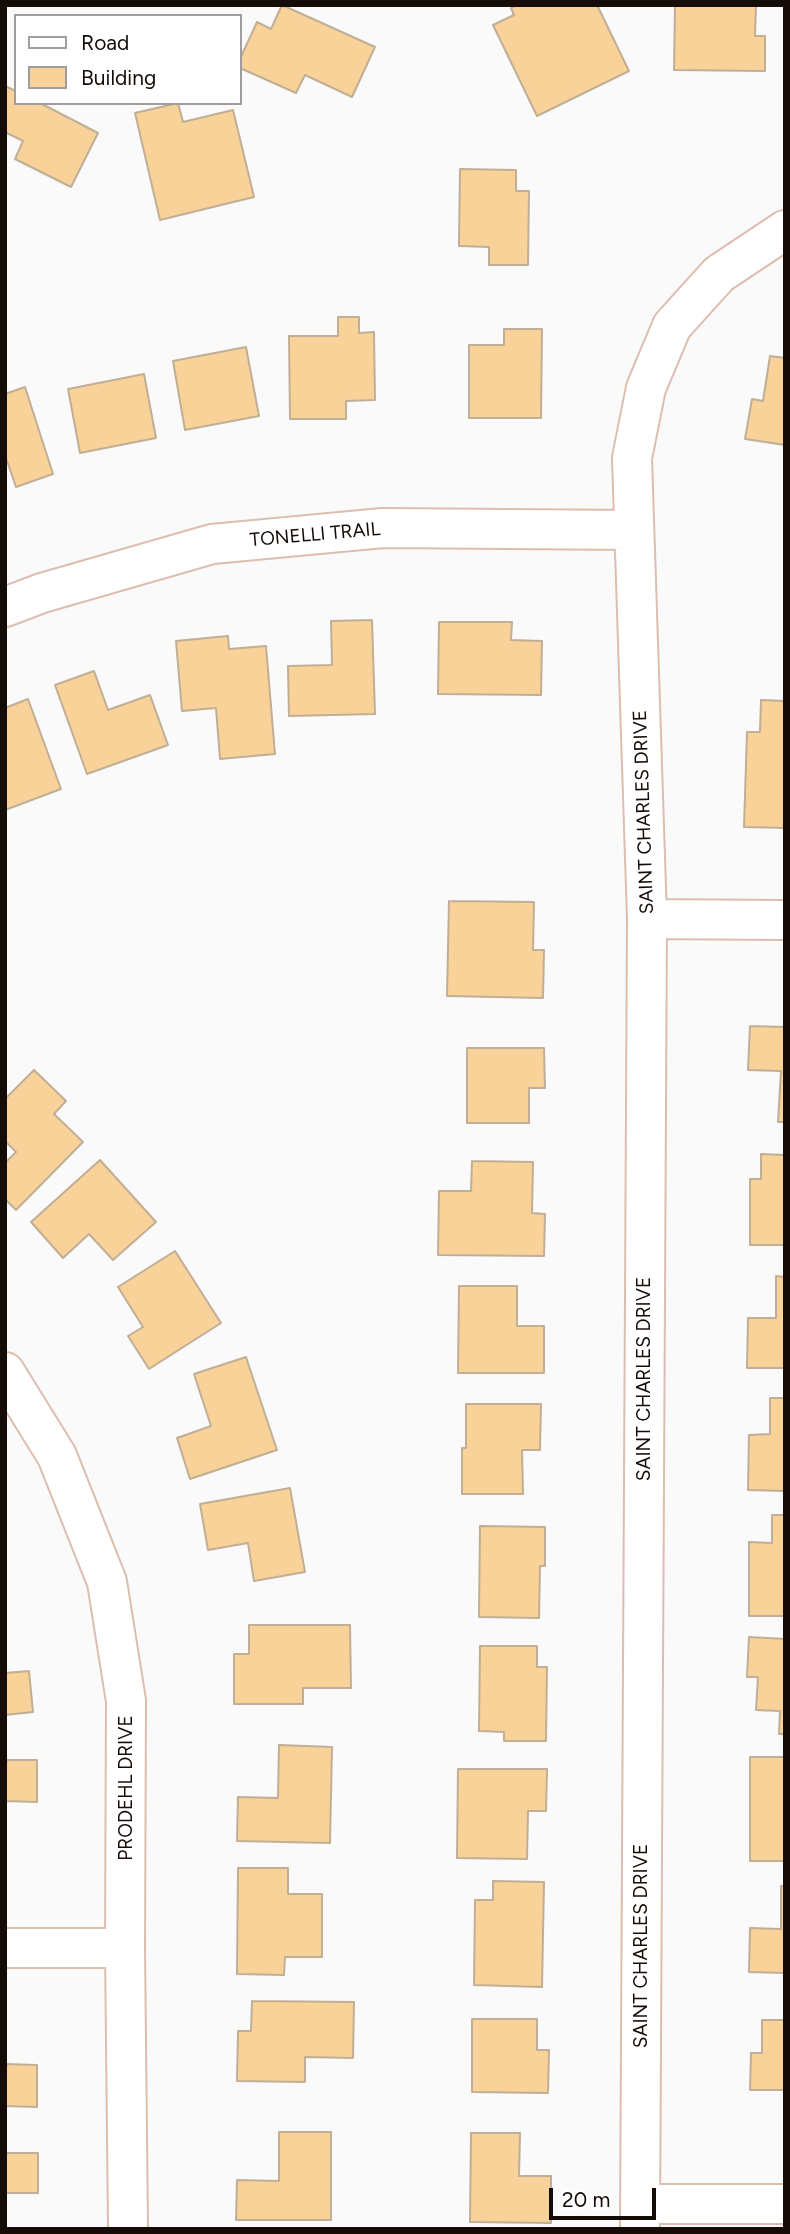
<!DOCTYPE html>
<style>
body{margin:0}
#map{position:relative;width:790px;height:2234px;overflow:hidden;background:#fafafa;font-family:Figtree,sans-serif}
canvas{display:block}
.frame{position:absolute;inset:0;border:7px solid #150b07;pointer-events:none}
.legend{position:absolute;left:14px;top:14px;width:228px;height:91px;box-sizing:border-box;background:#fff;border:2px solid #a19d9c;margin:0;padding:9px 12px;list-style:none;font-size:21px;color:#150b07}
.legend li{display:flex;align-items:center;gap:14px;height:35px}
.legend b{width:35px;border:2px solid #a19d9c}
.scale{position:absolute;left:549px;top:2188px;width:107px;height:32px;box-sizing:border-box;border:4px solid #150b07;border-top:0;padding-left:9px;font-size:21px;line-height:24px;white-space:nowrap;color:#150b07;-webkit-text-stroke:5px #fff;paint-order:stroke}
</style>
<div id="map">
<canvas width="790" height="2234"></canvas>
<div class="frame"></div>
<ul class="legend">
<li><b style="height:9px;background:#fff"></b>Road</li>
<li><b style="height:19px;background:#f9d29a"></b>Building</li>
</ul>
<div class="scale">20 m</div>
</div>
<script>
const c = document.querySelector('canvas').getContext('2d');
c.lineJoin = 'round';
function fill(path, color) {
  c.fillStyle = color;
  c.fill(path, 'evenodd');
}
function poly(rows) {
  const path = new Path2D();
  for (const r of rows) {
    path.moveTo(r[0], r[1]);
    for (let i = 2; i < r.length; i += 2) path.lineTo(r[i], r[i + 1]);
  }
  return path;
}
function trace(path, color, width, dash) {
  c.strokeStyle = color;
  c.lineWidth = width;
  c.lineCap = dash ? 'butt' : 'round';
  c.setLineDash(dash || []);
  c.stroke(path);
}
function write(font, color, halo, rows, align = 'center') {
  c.font = font + ' Figtree,sans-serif';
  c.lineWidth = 5;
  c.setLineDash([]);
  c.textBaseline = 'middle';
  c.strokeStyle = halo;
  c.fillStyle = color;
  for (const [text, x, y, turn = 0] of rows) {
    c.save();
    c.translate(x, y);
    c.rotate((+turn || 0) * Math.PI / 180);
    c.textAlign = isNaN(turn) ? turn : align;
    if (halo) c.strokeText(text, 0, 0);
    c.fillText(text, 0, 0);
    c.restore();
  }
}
const building = poly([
 [282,5,375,47,352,97,305,75,296,93,240,68,240,59,257,22,271,29,282,5],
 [516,5,597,5,629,71,537,116,493,25,514,15,511,8,516,5],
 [675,5,756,5,755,36,765,36,765,71,674,70,675,5],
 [5,86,16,91,16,103,40,103,98,133,71,187,15,159,23,141,5,132,5,86],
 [178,103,183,122,233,110,254,197,160,220,135,113,178,103],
 [460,169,516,170,516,191,529,191,528,265,489,265,489,247,459,246,460,169],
 [338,317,359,317,359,333,374,332,375,400,346,401,346,419,290,419,289,336,338,336,338,317],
 [504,329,542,329,541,418,469,418,469,345,504,345,504,329],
 [246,347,259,416,185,430,173,361,246,347],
 [770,356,785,358,785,445,745,439,752,399,763,401,770,356],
 [144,374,156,438,80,453,68,389,144,374],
 [25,387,53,474,16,487,5,455,5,394,25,387],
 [372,620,375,714,289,716,288,666,332,665,331,621,372,620],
 [439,622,512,622,511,640,542,641,541,695,438,694,439,622],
 [228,636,229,649,266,646,275,754,220,759,216,708,182,711,176,641,228,636],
 [94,671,108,710,150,695,168,745,87,774,55,685,94,671],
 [28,699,61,789,5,810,5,708,28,699],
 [761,700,785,701,785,828,744,827,747,732,760,732,761,700],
 [449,901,534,902,533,950,544,950,543,998,447,996,449,901],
 [750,1026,785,1027,785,1122,778,1122,781,1071,748,1070,750,1026],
 [467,1048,544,1048,545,1088,529,1088,529,1123,467,1123,467,1048],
 [34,1070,66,1101,54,1114,83,1142,16,1210,5,1199,5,1163,16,1152,5,1141,5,1099,34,1070],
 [761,1154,785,1155,785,1245,750,1245,750,1179,761,1179,761,1154],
 [100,1160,156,1222,113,1260,89,1234,63,1258,31,1222,100,1160],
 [472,1161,533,1162,532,1213,545,1214,544,1256,438,1255,439,1191,471,1191,472,1161],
 [175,1251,221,1323,149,1369,128,1336,143,1327,118,1287,175,1251],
 [776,1276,785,1277,785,1368,747,1368,748,1318,776,1318,776,1276],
 [459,1286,517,1286,517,1326,544,1326,544,1373,458,1373,459,1286],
 [246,1357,277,1450,190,1479,177,1438,211,1426,194,1374,246,1357],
 [770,1398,785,1398,785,1491,748,1490,749,1435,770,1434,770,1398],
 [466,1404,541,1404,540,1450,522,1450,523,1494,462,1494,462,1448,466,1448,466,1404],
 [290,1488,305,1572,254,1581,248,1543,208,1550,200,1504,290,1488],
 [772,1515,785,1515,785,1616,749,1616,749,1542,772,1543,772,1515],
 [480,1526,545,1527,545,1566,540,1566,539,1618,479,1617,480,1526],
 [249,1625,350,1625,351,1688,303,1688,303,1704,234,1704,234,1654,249,1654,249,1625],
 [749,1637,785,1639,785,1734,779,1734,780,1711,756,1710,758,1677,747,1677,749,1637],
 [480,1646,537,1646,537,1667,547,1667,546,1741,504,1741,504,1732,479,1731,480,1646],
 [29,1671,33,1712,5,1715,5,1673,29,1671],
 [279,1745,332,1747,330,1843,237,1841,238,1797,278,1798,279,1745],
 [750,1757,785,1757,785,1861,750,1861,750,1757],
 [5,1760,37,1760,37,1802,5,1801,5,1760],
 [458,1769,547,1769,546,1811,528,1811,527,1859,457,1858,458,1769],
 [238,1868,288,1868,288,1894,322,1894,322,1957,285,1957,284,1975,237,1974,238,1868],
 [493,1881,544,1882,542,1987,474,1985,475,1900,493,1900,493,1881],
 [781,1886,785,1886,785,1973,749,1972,750,1928,781,1929,781,1886],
 [252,2001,354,2002,353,2058,305,2057,305,2082,237,2081,238,2031,251,2031,252,2001],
 [472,2019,537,2019,537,2050,549,2050,548,2093,472,2092,472,2019],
 [762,2020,785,2020,785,2090,750,2090,751,2053,762,2053,762,2020],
 [5,2064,37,2065,37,2107,5,2106,5,2064],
 [279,2132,331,2132,331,2220,236,2220,237,2180,279,2181,279,2132],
 [471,2133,520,2133,519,2176,551,2176,551,2223,470,2222,471,2133],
 [5,2153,38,2153,38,2193,5,2193,5,2153]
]);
fill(building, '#f9d29a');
trace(building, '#c0ae95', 2);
const street = poly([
 [5,607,42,593,212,544,383,528,634,530],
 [647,919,785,920],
 [5,1372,57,1456,107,1582,126,1701,125,1948,128,2229],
 [5,1948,125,1948],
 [640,2204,785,2204],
 [640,2229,647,919,632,458,646,388,672,326,719,274,785,230]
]);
trace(street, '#ddbdb0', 42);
trace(street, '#fff', 38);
write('19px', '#150b07', '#fff', [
 ["TONELLI TRAIL",315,535,-5],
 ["SAINT CHARLES DRIVE",644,812,-92],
 ["SAINT CHARLES DRIVE",644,1379,-90],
 ["PRODEHL DRIVE",126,1788,-90],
 ["SAINT CHARLES DRIVE",641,1946,-90]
]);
</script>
